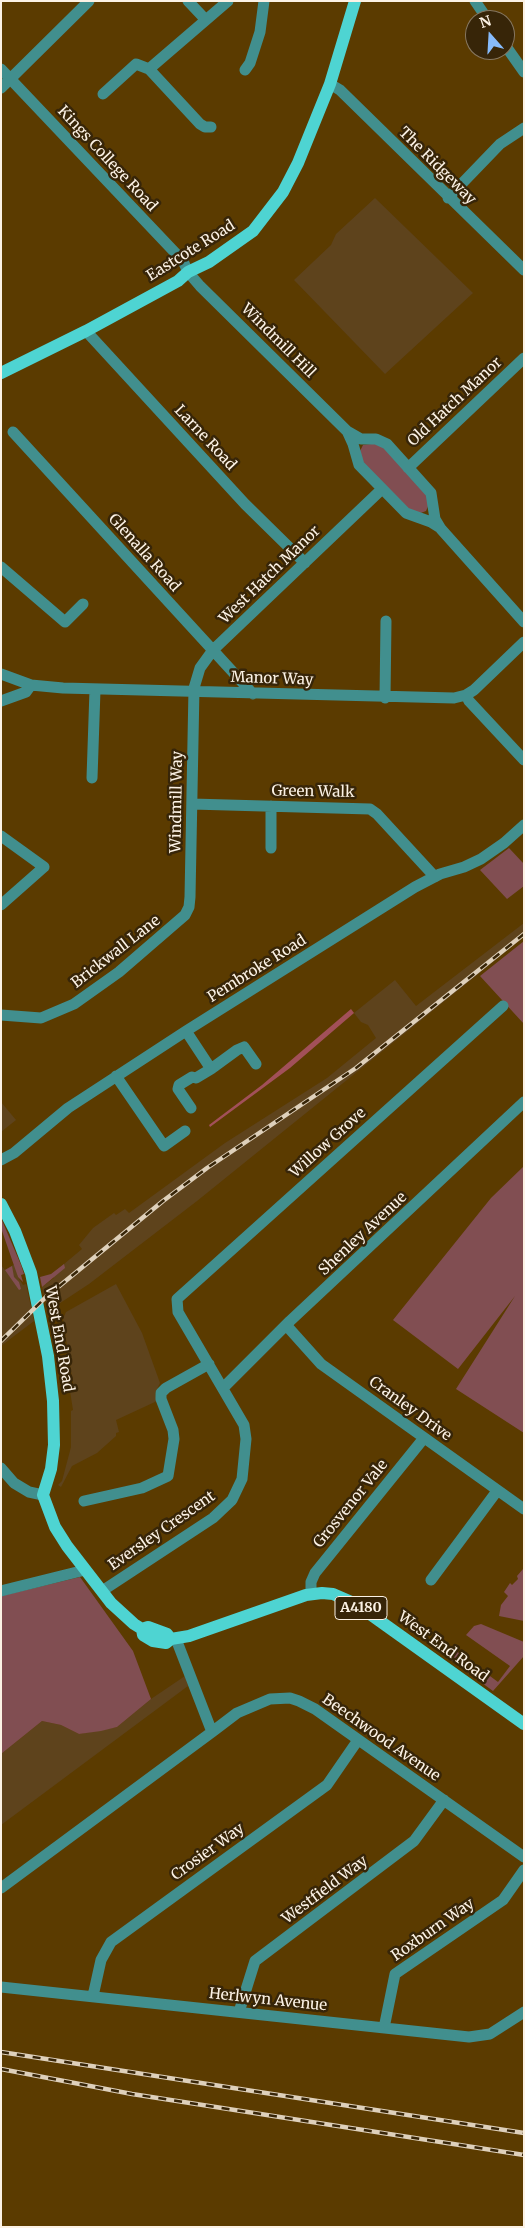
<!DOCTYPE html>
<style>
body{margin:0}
#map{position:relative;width:525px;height:2228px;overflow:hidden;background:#5b3b00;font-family:Merriweather,serif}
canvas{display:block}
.frame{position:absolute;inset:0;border:2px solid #fcf2e5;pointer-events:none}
.north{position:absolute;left:465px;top:10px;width:50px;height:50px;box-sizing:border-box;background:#372508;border:1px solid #867760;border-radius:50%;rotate:341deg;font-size:14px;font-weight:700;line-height:20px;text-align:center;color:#fcf2e5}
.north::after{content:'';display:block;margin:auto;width:18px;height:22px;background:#87bbfb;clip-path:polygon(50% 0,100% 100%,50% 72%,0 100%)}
</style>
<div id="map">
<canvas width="525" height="2228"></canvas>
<div class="frame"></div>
<div class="north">N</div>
</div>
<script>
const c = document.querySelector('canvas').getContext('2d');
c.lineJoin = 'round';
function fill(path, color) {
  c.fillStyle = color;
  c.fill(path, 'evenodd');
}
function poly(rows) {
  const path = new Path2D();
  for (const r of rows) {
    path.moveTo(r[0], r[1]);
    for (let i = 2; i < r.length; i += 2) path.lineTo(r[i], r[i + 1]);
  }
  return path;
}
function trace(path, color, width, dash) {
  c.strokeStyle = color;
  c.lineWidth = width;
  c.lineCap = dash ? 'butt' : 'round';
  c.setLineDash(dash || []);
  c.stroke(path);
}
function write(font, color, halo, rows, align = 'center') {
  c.font = font + ' Merriweather,serif';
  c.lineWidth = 5;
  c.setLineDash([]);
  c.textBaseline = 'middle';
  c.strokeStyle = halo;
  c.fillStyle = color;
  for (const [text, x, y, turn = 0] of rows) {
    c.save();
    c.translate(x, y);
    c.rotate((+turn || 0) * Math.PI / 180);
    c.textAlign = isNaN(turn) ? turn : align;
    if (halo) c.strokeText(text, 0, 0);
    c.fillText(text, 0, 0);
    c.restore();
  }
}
fill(poly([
 [375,198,473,293,385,374,294,280,331,245,336,234],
 [524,923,524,937,197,1201,89,1284,48,1311,42,1287,54,1278,52,1274,82,1249,79,1245,93,1228,114,1213,116,1215,125,1209,129,1213,225,1143,327,1078,376,1038,368,1025,361,1022,354,1013,395,980,416,1006],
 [1,1102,16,1120,1,1132],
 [15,1264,18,1277,23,1285,26,1284,34,1321,1,1346,1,1265,5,1270],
 [116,1284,142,1333,160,1383,155,1393,157,1401,116,1420,119,1432,116,1433,116,1436,97,1453,72,1466,61,1487,58,1485,62,1481,71,1447,71,1411,73,1410,70,1391,74,1390,63,1319,66,1312],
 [185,1676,188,1686,1,1825,1,1754,42,1721,61,1725,79,1734,117,1727,151,1699]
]), '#5e431c');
fill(poly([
 [380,443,429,495,429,504,426,511,418,514,408,513,364,466,360,451,363,445],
 [509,848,524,864,524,886,507,899,480,870],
 [524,941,524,1024,480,976],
 [524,1166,524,1433,456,1389,515,1296,458,1369,393,1320,491,1198],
 [1,1218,21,1265,24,1274,21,1275,23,1282,18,1277,1,1228],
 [64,1264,65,1268,42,1287,40,1277,51,1274],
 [12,1266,14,1277,19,1282,21,1289,19,1290,5,1270],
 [523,1569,524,1621,499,1616,501,1605,508,1596,504,1592,510,1583,512,1585,518,1579,517,1576],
 [80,1577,133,1651,151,1699,117,1727,101,1731,79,1734,61,1725,42,1721,1,1754,1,1596],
 [481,1624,524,1642,524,1656,493,1691,448,1658,455,1650,498,1682,510,1666,466,1635,474,1626]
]), '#814e52');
fill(poly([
 [351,1009,354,1013,290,1068,210,1127,209,1125,262,1085]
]), '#a25059');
trace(poly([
 [188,1,205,19],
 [475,1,488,20],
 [505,45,524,72],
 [1,69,183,261,188,272,200,286,347,431,361,439,376,439,387,444,431,493,435,519,441,529,524,622],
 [245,70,250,63,260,32,264,1],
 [330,84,340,90,524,270],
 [1,88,89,1],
 [103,94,136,64,149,69],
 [211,127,205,127,200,124,149,69,228,1],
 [448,198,500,144,524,128],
 [86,331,245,504,305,563],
 [13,432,253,694],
 [348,433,353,444,359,465,406,513,431,522,439,527],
 [408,468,524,358],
 [1,567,65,622,83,604],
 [1,674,31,685,63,688,454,698,466,695,474,690,524,642],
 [466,695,469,701,524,760],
 [385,698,386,621],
 [1,701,26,692,31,685],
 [92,778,95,690],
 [192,804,370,809,377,814,435,877],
 [1,836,44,867,1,905],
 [271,848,271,806],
 [1,1015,41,1018,74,1004,119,972,185,915,189,907,190,897,194,688,200,668,213,650,382,489],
 [186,1031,211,1069,196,1078,192,1077,179,1085,178,1089,191,1108],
 [211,1069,237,1050,244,1047,256,1064],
 [116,1076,164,1146,185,1131],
 [1,1160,14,1153,68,1108,186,1031,415,887,440,874,464,867,481,859,504,843,524,825],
 [286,1325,321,1364,524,1509],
 [223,1388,290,1321,524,1102],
 [1,1468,14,1483,29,1492,43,1495],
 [84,1501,142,1488,168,1476,174,1439,173,1430,161,1399,161,1393,166,1388,209,1364],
 [431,1580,497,1491],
 [1,1591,85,1570],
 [102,1591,213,1518,232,1500,242,1479,246,1439,244,1425,178,1312,177,1299,503,1006],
 [311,1594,311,1582,315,1573,424,1438],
 [212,1732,237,1713,270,1699,290,1698,299,1701,315,1709,524,1857],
 [1,1888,212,1732,176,1639],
 [1,1987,469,2037,490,2034,524,2012],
 [93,1996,101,1960,111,1942,327,1785,358,1740],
 [239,2012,255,1961,414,1841,444,1800],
 [384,2028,395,1974,503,1900,524,1870]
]), '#418f8e', 11);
trace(poly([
 [1,373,86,331,178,281,188,272,209,262,253,231,283,192,298,163,330,84,355,1],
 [1,1204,15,1231,31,1273,48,1356,53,1401,54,1445,51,1469,43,1495,55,1527,67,1546,111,1603,134,1624,142,1629,143,1635,153,1641,166,1643,171,1639,189,1636,306,1595,322,1593,333,1594,356,1604,524,1724],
 [142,1629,148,1627,167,1634,171,1639]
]), '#4ed4d2', 12);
const rail = poly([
 [1,1341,46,1297,163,1201,207,1168,356,1068,524,934],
 [1,2052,524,2133],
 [1,2069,132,2094,524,2155]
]);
trace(rail, '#ded0bb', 4.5);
trace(rail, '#372508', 2.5, [8]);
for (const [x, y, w] of [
 [361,1608,52]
]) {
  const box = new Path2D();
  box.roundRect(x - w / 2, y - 11.5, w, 23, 4);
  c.fillStyle = '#372508';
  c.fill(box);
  trace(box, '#fcf2e5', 1);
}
write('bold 14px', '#fcf2e5', null, [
 ["A4180",361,1608]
]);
write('15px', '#fcf2e5', '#372508', [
 ["Kings College Road",107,159,47],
 ["The Ridgeway",437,166,45],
 ["Eastcote Road",191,251,-32],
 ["Windmill Hill",278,341,45],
 ["Old Hatch Manor",455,402,-43],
 ["Larne Road",205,438,47],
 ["Glenalla Road",144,553,48],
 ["West Hatch Manor",270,575,-44],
 ["Manor Way",272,679,2],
 ["Green Walk",313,792,1],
 ["Windmill Way",177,802,-89],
 ["Brickwall Lane",116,952,-38],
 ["Pembroke Road",257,969,-32],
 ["Willow Grove",328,1143,-42],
 ["Shenley Avenue",363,1234,-43],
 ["West End Road",59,1339,80],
 ["Cranley Drive",410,1409,36],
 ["Grosvenor Vale",351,1504,-51],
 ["Eversley Crescent",162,1531,-35],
 ["West End Road",443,1647,36],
 ["Beechwood Avenue",381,1738,35],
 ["Crosier Way",208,1852,-36],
 ["Westfield Way",325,1890,-37],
 ["Roxburn Way",433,1930,-35],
 ["Herlwyn Avenue",268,2000,6]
]);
</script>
